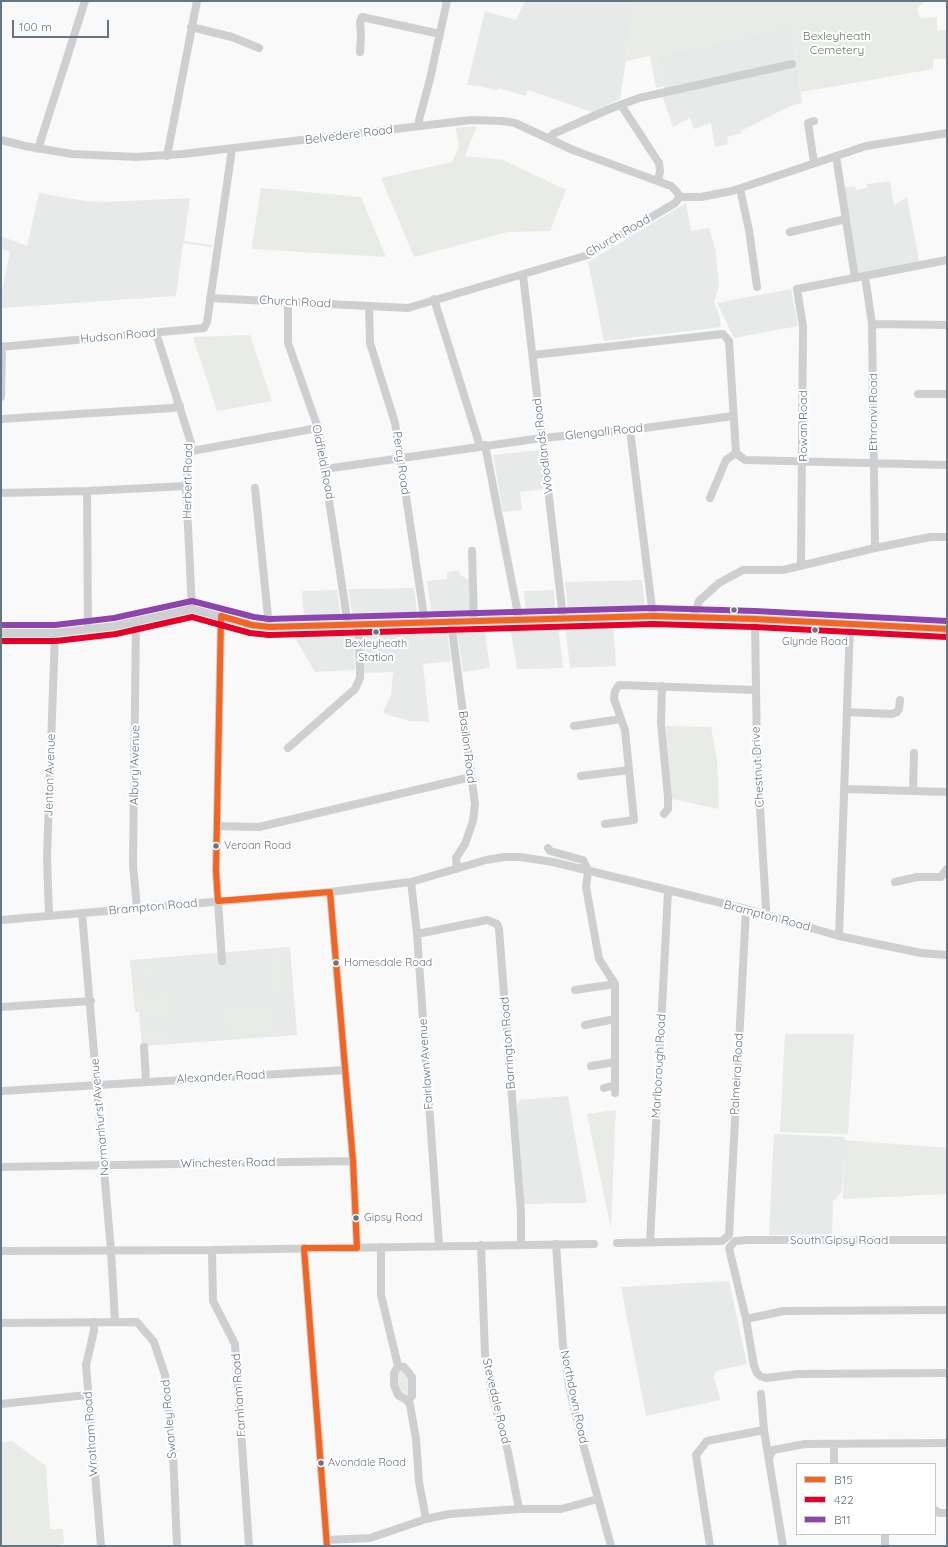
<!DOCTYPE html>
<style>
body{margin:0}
#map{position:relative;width:948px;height:1547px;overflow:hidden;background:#f9f9f9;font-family:Quicksand,sans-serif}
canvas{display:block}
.frame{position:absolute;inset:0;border:2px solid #657683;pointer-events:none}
.legend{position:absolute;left:796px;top:1463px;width:140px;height:72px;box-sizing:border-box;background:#fff;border:1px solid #c1c8cd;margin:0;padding:5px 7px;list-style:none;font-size:12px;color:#657683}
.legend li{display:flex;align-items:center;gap:8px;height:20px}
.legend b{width:20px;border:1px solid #c1c8cd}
.scale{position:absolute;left:12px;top:20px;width:97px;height:18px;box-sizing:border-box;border:2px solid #657683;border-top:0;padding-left:5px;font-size:12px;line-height:14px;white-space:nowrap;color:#657683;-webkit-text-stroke:3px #fff;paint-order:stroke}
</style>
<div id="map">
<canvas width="948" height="1547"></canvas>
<div class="frame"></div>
<ul class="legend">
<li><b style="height:5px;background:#f26522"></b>B15</li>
<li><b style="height:5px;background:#e4002b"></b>422</li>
<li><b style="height:5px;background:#8e44ad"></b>B11</li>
</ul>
<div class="scale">100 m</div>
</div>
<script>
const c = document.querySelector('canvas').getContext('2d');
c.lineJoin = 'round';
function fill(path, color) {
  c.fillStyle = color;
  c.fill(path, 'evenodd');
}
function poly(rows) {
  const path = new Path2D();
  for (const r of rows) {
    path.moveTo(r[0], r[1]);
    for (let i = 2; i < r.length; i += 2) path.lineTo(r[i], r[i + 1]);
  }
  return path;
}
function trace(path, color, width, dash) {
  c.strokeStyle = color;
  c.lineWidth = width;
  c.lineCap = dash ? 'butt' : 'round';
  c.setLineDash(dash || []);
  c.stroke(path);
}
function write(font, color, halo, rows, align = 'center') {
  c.font = font + ' Quicksand,sans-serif';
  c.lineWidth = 4;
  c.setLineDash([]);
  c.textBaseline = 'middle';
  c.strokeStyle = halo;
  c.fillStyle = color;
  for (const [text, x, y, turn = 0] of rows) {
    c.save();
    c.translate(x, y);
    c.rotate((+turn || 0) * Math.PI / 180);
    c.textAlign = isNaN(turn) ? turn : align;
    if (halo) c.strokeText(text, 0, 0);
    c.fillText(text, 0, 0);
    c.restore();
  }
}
fill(poly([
 [525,1,635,1,620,99,592,112,528,90,526,96,498,88,497,91,481,86,467,85,485,11,516,20],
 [792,22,802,103,788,107,741,131,741,133,727,137,728,144,715,147,711,123,694,129,690,118,673,127,662,96,664,86,658,55,777,29,776,25],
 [890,181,894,205,907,197,920,265,856,276,842,188,855,186,856,190,867,188,867,184],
 [39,193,85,201,106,202,190,198,184,241,212,245,212,247,183,243,176,296,1,308,1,295,10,252,1,248,1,236,27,246],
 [686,203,691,231,709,228,715,248,719,285,714,302,720,318,721,327,604,341,588,262],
 [791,289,798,326,734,338,717,303],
 [539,450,544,489,520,492,522,510,503,512,493,455],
 [459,570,460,575,471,581,471,614,432,616,427,581,447,579,447,572],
 [642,580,645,607,642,610,571,612,568,610,565,582],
 [414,588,418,617,353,618,348,589],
 [337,590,341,619,304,620,302,591],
 [554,590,555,612,526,614,524,591],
 [613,622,616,666,570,668,565,624],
 [558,625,563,668,517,669,510,626],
 [484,626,490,668,463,672,457,630,460,628],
 [444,628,447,632,451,661,423,664,429,722,410,721,385,714,383,712,391,695,393,672,364,673,364,630],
 [351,631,354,638,355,670,315,672,292,633],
 [290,947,297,1035,142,1046,139,1012,135,1012,130,960],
 [568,1096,587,1203,524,1204,517,1105,520,1100],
 [774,1134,845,1137,842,1192,833,1201,832,1234,769,1235],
 [729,1281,747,1364,716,1371,714,1376,720,1400,646,1416,621,1287]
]), '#e8e9e9');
fill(poly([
 [635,1,924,1,924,3,917,8,920,18,937,17,937,32,939,30,947,30,947,59,933,59,933,69,801,92,792,22,776,25,777,29,658,55,664,86,656,88,650,56,626,61],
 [477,126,465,156,503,160,566,190,550,231,508,232,414,257,381,178,452,162,459,147,456,128],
 [261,188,361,197,386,257,253,249,252,246],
 [250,335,272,401,217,411,193,337],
 [666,726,711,727,717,760,719,809,672,799],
 [282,950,285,992,267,993,265,968,269,967,268,956,264,956,263,952],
 [171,960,171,963,157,965,158,976,142,977,143,994,174,992,176,1015,142,1018,142,1011,137,1011,134,972,144,971,144,962],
 [272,1003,274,1032,226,1035,224,1006],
 [167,1029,168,1041,145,1043,144,1031],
 [785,1034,854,1034,848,1134,780,1132],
 [616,1110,615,1128,611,1229,587,1114],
 [844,1140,947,1148,947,1194,843,1199],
 [399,1370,402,1370,409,1376,409,1396,404,1397,397,1387,397,1373],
 [12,1441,46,1466,50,1529,63,1529,64,1544,48,1546,1,1546,1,1443]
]), '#e8ebe6');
trace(poly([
 [191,27,232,37,259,48],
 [360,52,361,34,360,22,362,17,440,34],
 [621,105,659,163,660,171,658,181],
 [419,126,419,120,430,79,447,1],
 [549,139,553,134,607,110,639,98,792,64],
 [1,140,25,146,72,154,136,157,183,154,471,120,502,121,515,123,573,150,671,186,677,192,680,197],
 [38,149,85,1],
 [167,156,197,1],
 [836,156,855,278],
 [814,163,808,123,814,121],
 [740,189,749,230,757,287],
 [790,232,846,219],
 [523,275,563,617],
 [865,276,872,324,875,548],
 [210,298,408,308,588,255,675,203,680,197,701,197,732,191,866,146,947,133],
 [434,299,480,446],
 [288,302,288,343,318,428,348,625],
 [369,306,370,343,395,423,425,623],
 [872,324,947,325],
 [156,333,191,443,186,486,192,609],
 [1,347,204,328,207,322,232,149],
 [533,355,723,334,729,341,736,453],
 [918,394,947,394],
 [1,397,2,346],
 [1,419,172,408,180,406],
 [630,430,653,616],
 [485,445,519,619],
 [192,451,318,428],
 [736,453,745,460,947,465],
 [325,469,542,438,630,430,733,416],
 [255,488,269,627],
 [87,491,88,629],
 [1,493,87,491,186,486],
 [710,498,726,460,736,453],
 [472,551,474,621],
 [801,564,803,326,797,289,947,260],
 [221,616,216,871,222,961],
 [694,616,699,601,719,583,743,570,783,570,875,548,930,537,947,537],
 [755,619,757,758,765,891,766,910,764,915],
 [136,621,133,865,137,908],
 [451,622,475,804,473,821,465,844,456,858,457,869],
 [1,633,55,633,115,626,192,609,252,625,269,627,653,616,755,619,947,629],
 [662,686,661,723,668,797,668,809,664,814],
 [847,712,892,714,897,712,899,709,900,700],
 [574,726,621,719],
 [288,748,355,689,360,678,360,669,358,625],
 [581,776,629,770],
 [845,789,947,792],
 [913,791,914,753],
 [605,824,634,820,625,730,614,699,615,691,619,685,755,690],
 [217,826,259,827,471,777],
 [548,848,550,851,583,860,586,866,588,872,586,887,599,959,615,984,615,1093],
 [411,882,417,934,439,1245],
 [895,882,917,877,941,877,947,869],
 [330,892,353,1161,357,1248],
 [82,913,111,1251,115,1321],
 [49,916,47,857,55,633],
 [1,920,330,892,411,882,486,860,504,857,520,857,553,862,746,909,839,936,921,953,947,955],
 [417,934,487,920,497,924,499,929,521,1212,521,1244],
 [839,936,850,624],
 [575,990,615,984],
 [1,1007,91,1001],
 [585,1025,615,1019],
 [144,1047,146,1081],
 [591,1066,615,1062],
 [604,1088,615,1085],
 [1,1091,345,1070],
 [1,1167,353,1161],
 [947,1240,747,1240,735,1241,729,1248,746,1319,754,1366,757,1373,760,1376,766,1378,798,1374,947,1373],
 [650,1242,668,891],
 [617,1243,722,1241,729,1235,746,909],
 [556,1244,563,1346,569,1385,579,1429,611,1546],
 [481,1245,485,1354,493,1398,508,1452,519,1509],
 [381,1247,381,1295,398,1366],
 [304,1248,327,1546],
 [212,1250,213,1301,235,1344,249,1546],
 [1,1251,212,1250,594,1244],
 [746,1319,784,1311,947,1310],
 [94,1322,94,1331,86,1365,101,1546],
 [1,1323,137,1322,154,1342,165,1375,173,1452,177,1546],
 [761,1394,764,1430,783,1546],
 [408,1401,412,1396,412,1377,404,1367,398,1366,394,1373,394,1385,398,1395,408,1401,410,1405,416,1439,419,1482,426,1519],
 [1,1404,87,1395],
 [769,1458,773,1450,805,1444,947,1443],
 [834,1464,834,1444],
 [935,1510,939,1513,947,1513],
 [327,1540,370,1538,426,1519,449,1514,519,1509,561,1509,598,1499],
 [710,1546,696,1455,707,1441,764,1430],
 [885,1546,885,1534]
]), '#cecfd0', 8);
trace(poly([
 [221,616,252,625,269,627,653,616,755,619,947,629],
 [330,892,353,1161,357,1248],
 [218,901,216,871,221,616],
 [218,901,330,892],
 [304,1248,327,1546],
 [304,1248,357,1248]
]), '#f26522', 6);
trace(poly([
 [1,641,56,641,116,634,192,617,250,633,269,635,653,624,755,627,947,637]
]), '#e4002b', 6);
trace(poly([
 [1,625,55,625,114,618,192,601,254,617,269,619,653,608,755,611,947,621]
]), '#8e44ad', 6);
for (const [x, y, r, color] of [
 [734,610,3.5,"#657683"],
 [815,630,3.5,"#657683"],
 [376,632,3.5,"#657683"],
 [216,846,3.5,"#657683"],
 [336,963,3.5,"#657683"],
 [356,1218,3.5,"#657683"],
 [321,1463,3.5,"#657683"]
]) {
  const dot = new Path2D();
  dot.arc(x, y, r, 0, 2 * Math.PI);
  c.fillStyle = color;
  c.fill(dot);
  trace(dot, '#fff', 1.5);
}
write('11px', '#657683', '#fff', [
 ["Glynde Road",815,642,"center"],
 ["Bexleyheath",376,644,"center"],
 ["Station",376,658,"center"],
 ["Veroan Road",224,846],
 ["Homesdale Road",344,963],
 ["Gipsy Road",364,1218],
 ["Avondale Road",328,1463]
], 'left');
write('12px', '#687a64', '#fff', [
 ["Bexleyheath",837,36],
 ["Cemetery",837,50]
]);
write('12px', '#657683', '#fff', [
 ["Belvedere Road",349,135,-7],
 ["Church Road",618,236,-30],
 ["Church Road",295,302,3],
 ["Hudson Road",118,336,-5],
 ["Ethronvi Road",873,412,-90],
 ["Rowan Road",803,426,-90],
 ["Glengall Road",604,432,-6],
 ["Woodlands Road",543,446,-97],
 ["Oldfield Road",323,462,79],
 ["Percy Road",401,463,82],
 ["Herbert Road",188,481,-89],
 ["Basilon Road",467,747,83],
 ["Albury Avenue",135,765,-89],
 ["Chestnut Drive",758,767,-93],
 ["Jenton Avenue",50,775,-88],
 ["Brampton Road",153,907,-5],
 ["Brampton Road",767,916,15],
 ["Barrington Road",508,1043,-94],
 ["Fairlawn Avenue",426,1064,-94],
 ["Marlborough Road",659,1066,-87],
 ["Palmeira Road",737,1074,-87],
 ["Alexander Road",221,1077,-3],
 ["Normanhurst Avenue",100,1117,-95],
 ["Winchester Road",228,1163,-1],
 ["South Gipsy Road",839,1240],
 ["Farnham Road",239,1395,-94],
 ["Northdown Road",574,1397,78],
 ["Stevedale Road",496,1401,77],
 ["Swanley Road",169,1419,-95],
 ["Wrotham Road",91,1434,-94]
]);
</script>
